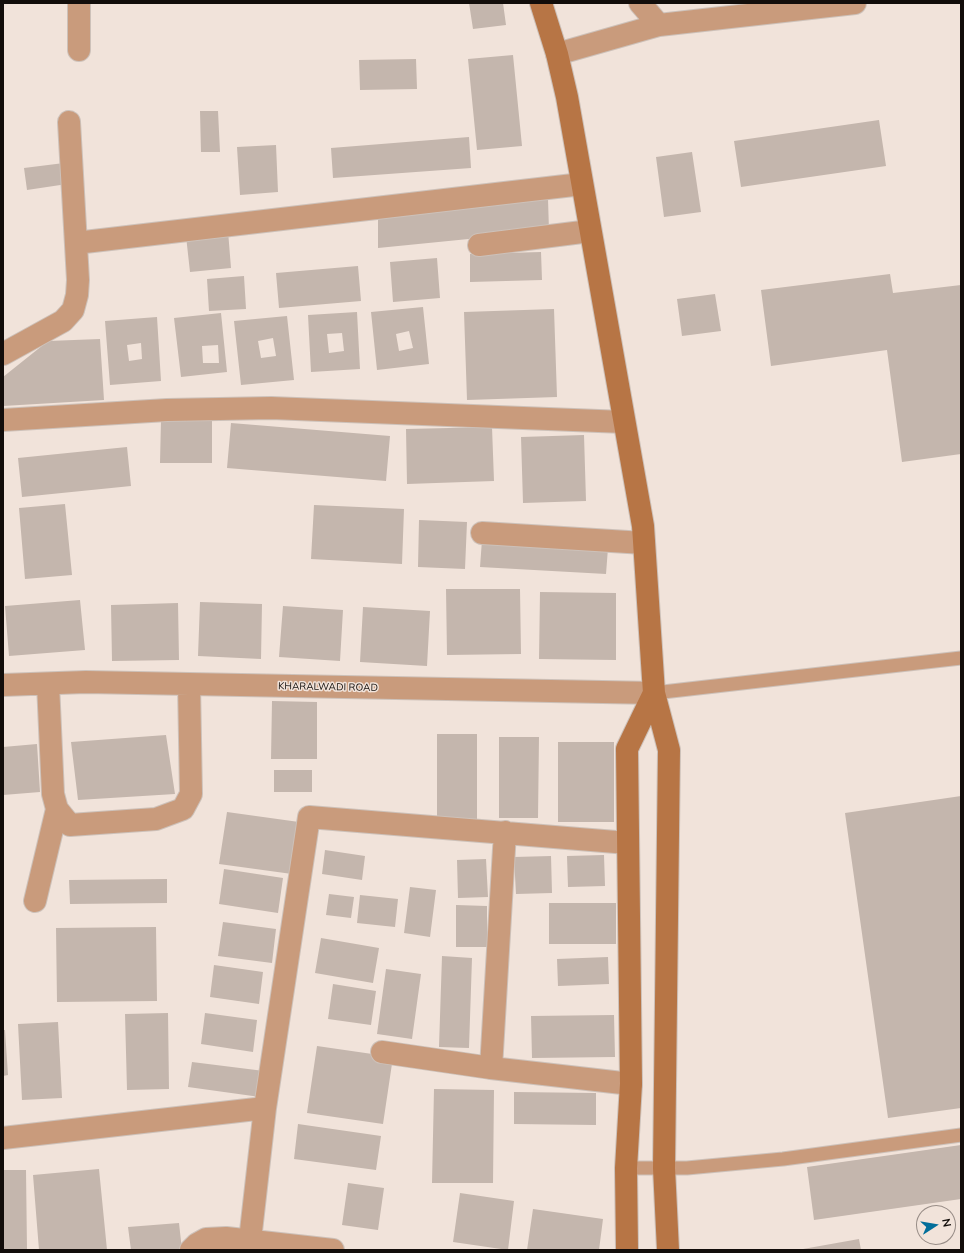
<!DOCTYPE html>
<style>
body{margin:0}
#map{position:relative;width:964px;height:1253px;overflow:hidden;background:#f1e3da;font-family:Mulish,sans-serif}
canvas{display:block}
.frame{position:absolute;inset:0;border:4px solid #120d0a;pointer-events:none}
.north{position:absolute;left:916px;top:1205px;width:40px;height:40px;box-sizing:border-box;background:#f1e3da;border:1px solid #988d87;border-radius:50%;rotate:78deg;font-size:11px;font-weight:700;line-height:16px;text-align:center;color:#120d0a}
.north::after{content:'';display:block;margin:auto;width:14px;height:18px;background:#026e9a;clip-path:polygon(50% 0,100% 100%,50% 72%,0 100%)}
</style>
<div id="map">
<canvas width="964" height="1253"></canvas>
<div class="frame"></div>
<div class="north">N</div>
</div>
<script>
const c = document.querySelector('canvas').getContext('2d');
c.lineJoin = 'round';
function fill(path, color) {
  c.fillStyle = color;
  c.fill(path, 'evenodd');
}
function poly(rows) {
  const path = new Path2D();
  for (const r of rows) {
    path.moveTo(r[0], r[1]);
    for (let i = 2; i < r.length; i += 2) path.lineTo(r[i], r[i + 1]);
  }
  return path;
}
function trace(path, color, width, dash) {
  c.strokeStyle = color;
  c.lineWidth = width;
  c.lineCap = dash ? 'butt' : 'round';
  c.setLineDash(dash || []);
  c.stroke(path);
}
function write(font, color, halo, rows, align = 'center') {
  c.font = font + ' Mulish,sans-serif';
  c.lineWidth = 3;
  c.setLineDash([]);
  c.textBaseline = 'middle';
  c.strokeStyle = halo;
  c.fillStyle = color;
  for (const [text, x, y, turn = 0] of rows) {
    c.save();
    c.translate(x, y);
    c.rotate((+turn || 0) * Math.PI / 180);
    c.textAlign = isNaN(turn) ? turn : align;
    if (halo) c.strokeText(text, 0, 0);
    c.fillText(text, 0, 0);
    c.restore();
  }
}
fill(poly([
 [469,3,503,3,506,25,473,29],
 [513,55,522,146,477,150,468,59],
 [416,59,417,89,360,90,359,60],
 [200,111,218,111,220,152,201,152],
 [879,120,886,166,741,187,734,141],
 [469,137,471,168,333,178,331,148],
 [276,145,278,192,240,195,237,147],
 [692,152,701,212,664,217,656,157],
 [64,163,67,184,27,190,24,168],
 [548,199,549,231,378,248,378,214],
 [228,231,231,268,190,272,186,236],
 [541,252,542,280,470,282,470,254],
 [437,258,440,298,393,302,390,262],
 [358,266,361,301,279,308,276,273],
 [890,274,893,293,961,285,961,454,902,462,887,350,771,366,761,290],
 [244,276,246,309,209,311,207,279],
 [715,294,721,331,682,336,677,299],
 [423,307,429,364,377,370,371,312],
 [409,331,413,348,399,351,396,334],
 [554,309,557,397,467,400,464,312],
 [357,312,360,369,311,372,308,315],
 [342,333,344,351,329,353,327,334],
 [221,313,227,372,181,377,174,318],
 [218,345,219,363,203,363,202,346],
 [287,316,294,380,241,385,234,321],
 [273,338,276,356,261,358,258,341],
 [157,317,161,381,110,385,105,321],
 [141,343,142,359,129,361,127,345],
 [100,339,104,400,3,406,3,377,48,341],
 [161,420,212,421,212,463,160,463],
 [231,423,390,436,386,481,227,468],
 [492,427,494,481,407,484,406,429],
 [584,435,586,501,523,503,521,437],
 [127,447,131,486,22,497,18,458],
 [65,504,72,575,25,579,19,508],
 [314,505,404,509,402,564,311,559],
 [419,520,467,522,465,569,418,567],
 [482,540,608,548,606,574,480,567],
 [446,589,520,589,521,654,447,655],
 [540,592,616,593,616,660,539,659],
 [80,600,85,650,9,656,5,606],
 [200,602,262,604,261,659,198,656],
 [178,603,179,660,112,661,111,605],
 [283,606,343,610,340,661,279,657],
 [363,607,430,611,427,666,360,662],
 [272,701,317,702,317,759,271,759],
 [437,734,477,734,477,821,437,821],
 [166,735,175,794,78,800,71,742],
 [499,737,539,737,538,818,499,818],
 [558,742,614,742,614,822,558,822],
 [37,744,40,792,3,795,3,747],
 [274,770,312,770,312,792,274,792],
 [961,796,961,1108,888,1118,845,813],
 [227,812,299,822,292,874,219,864],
 [325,850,365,856,362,880,322,874],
 [604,855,605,886,568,887,567,856],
 [551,856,552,893,516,894,514,857],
 [486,859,488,897,458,898,457,860],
 [224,869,283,878,278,913,219,904],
 [167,879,167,903,70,904,69,880],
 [410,887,436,890,430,937,404,933],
 [329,894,354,897,351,918,326,915],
 [360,895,398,899,395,927,357,923],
 [549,903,616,903,616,944,549,944],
 [456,905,487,906,487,947,456,947],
 [223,922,276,929,272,963,218,956],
 [156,927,157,1001,57,1002,56,928],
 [321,938,379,948,373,983,315,973],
 [442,956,472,958,469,1048,439,1047],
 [608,957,609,984,558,986,557,959],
 [214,965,263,972,259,1004,210,997],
 [386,969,421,974,412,1039,377,1034],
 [333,984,376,991,371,1025,328,1019],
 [168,1013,169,1089,127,1090,125,1014],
 [205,1013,257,1020,253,1052,201,1044],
 [614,1015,615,1057,532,1058,531,1016],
 [58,1022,62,1098,22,1100,18,1024],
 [3,1030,5,1030,8,1075,3,1076],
 [317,1046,393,1057,383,1124,307,1113],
 [192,1062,264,1071,260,1097,188,1087],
 [434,1089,494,1090,493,1183,432,1183],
 [514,1092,596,1093,596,1125,514,1124],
 [298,1124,381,1136,376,1170,294,1159],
 [961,1145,961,1199,814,1220,807,1167],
 [99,1169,107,1250,39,1250,33,1175],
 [3,1170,26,1170,27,1250,3,1250],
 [348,1183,384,1188,378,1230,342,1225],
 [460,1193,514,1201,508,1250,453,1242],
 [533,1209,603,1219,599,1250,527,1250],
 [179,1223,182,1250,131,1250,128,1227],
 [859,1239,861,1250,803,1250,803,1249]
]), '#c4b6ad');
const lane = poly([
 [654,693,961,658],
 [626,1168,687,1168,783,1159,961,1135]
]);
const street = poly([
 [640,3,659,25,855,3],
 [79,50,79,3],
 [557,54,659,25],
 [76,243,582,184],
 [479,245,590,231],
 [3,354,63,321,73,310,77,295,78,280,69,122],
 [3,420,167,410,271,408,624,422],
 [482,533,644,543],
 [48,684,53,794,57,809,70,825,156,819,183,809,191,794,189,684],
 [3,685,86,682,654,693],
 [35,901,57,809],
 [382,1052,491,1068,631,1084],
 [491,1068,505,832],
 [3,1138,265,1108],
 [250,1240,265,1108,309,817,628,843],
 [191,1250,197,1244,206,1239,226,1238,333,1250]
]);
const secondary = poly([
 [541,3,557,54,567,97,643,526,654,693,669,750,664,1168,668,1250],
 [627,1250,626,1168,631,1084,627,749,654,693]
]);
trace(lane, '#cdc1b9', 15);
trace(street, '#cdc1b9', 24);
trace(secondary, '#cdc1b9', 24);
trace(lane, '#c99b7c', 13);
trace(street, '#c99b7c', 22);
trace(secondary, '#b77545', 22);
write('10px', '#120d0a', '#f1e3da', [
 ["KHARALWADI ROAD",328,687,1]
]);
</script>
